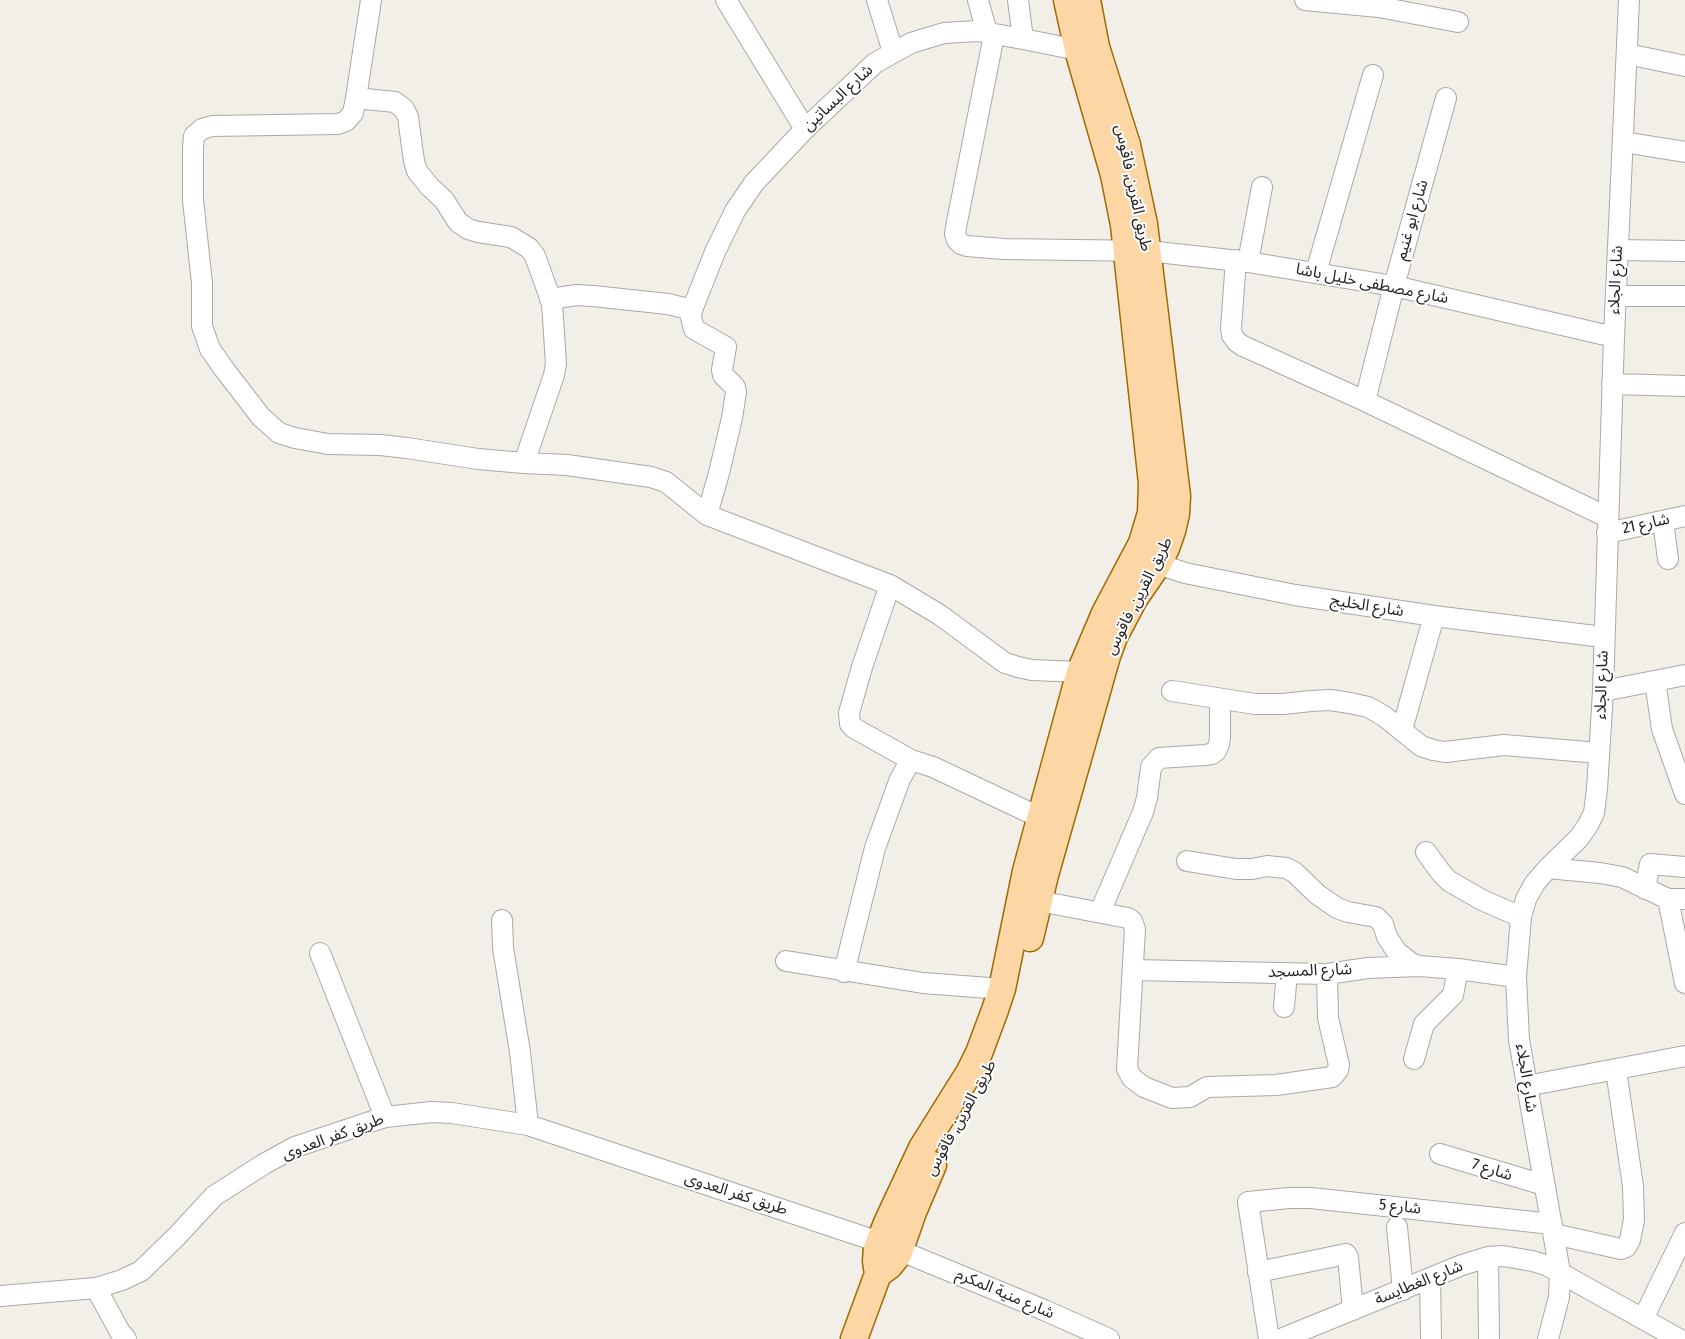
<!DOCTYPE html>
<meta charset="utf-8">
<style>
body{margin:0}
canvas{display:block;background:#f2efe9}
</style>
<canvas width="1685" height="1339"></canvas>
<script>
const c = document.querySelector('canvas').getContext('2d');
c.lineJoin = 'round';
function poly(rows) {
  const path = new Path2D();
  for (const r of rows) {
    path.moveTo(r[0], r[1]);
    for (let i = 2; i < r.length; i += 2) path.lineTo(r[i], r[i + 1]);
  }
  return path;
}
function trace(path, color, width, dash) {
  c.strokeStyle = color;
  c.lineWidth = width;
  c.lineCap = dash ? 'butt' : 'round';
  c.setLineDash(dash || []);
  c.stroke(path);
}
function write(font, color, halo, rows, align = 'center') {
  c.font = font + ' "Fira Sans Condensed","Noto Sans Arabic",sans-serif';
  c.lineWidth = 4;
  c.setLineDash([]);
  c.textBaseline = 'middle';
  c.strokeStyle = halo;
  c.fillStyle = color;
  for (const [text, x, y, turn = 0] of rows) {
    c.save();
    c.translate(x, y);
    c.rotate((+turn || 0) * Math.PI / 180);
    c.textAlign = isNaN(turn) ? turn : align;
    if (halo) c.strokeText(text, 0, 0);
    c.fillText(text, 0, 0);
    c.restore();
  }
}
const minor = poly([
 [371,0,356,98,353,113,346,121,338,124,212,126,202,129,194,136,193,148,193,200,202,283,202,326,210,349,224,369,261,417,279,433,295,438,328,444,380,445,407,448,478,459,524,463,567,465,651,477,666,482,707,515,890,585,940,615,1005,663,1018,667,1032,670,1080,672,1093,675],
 [726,0,805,129],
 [877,0,893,52],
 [978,0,987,33],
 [1018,0,1023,39],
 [1305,0,1379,7,1458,22],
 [994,35,956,227,955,234,957,240,961,244,967,246,1004,249,1148,251,1248,262,1394,286,1614,337],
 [1627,54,1685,66],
 [356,98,395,102,404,109,408,117,414,161,417,171,429,186,444,200,458,222,468,229,478,232,511,237,529,248,535,256,552,303,556,364,554,375,524,463],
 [1623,142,1685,152],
 [1618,250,1685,251],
 [1236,260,1231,328,1232,335,1237,342,1243,346,1365,401,1607,517],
 [1248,262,1262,187],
 [1316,272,1373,75],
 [1616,296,1685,296],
 [550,299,577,295,593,296,668,304,692,310],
 [1612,384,1685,386],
 [1365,401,1394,286,1446,98],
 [707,515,719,473,732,418,736,392,735,387,723,375,722,370,726,347,694,329,691,317,692,310,715,252,735,211,754,183,805,129,875,63,911,43,944,33,978,31,1023,39,1078,50],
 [1663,521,1668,559],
 [1607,533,1685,516],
 [1146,560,1185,573,1295,595,1434,616,1603,637],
 [890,585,862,667,849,713,850,724,854,728,911,760,933,767,1041,818],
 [1655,681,1662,729,1685,794],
 [1172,691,1255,704,1283,704,1311,701,1330,700,1350,703,1368,707,1384,716,1421,746,1433,750,1445,752,1504,745,1599,753],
 [1603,691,1685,675],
 [1402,730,1434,616],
 [1426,852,1442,874,1449,881,1482,900,1521,917],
 [1187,861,1236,869,1252,869,1267,866,1286,868,1294,872,1317,894,1337,908,1348,912,1376,917,1383,924,1387,937,1397,952,1411,963,1419,966],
 [1548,868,1600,873,1622,877,1668,899,1685,899],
 [1645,889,1650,864,1685,867],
 [1668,899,1685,983],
 [1039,901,1128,918,1132,921,1135,929,1127,1069,1132,1078,1144,1087,1172,1098,1190,1097,1207,1087,1276,1085,1332,1077,1338,1070,1339,1065,1328,1018,1327,974],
 [1100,912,1143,812,1147,798,1151,767,1159,758,1205,755,1212,754,1216,751,1219,744,1220,738,1220,700],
 [502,920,503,948,520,1052,528,1125],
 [320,953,385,1117],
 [786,961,923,983,1002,989],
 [1133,970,1327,974,1368,968,1419,966,1458,969,1516,977],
 [844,972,875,848,900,779,911,760],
 [1284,1007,1287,973],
 [1414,1059,1424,1024,1453,995,1458,969],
 [1526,1086,1685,1056],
 [1440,1154,1544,1185],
 [1397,1227,1403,1290],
 [1554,1234,1621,1249,1626,1247,1630,1240,1634,1220,1633,1186,1616,1070],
 [1488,1257,1489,1339],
 [1258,1272,1346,1254,1348,1257,1353,1310],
 [1430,1278,1431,1339],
 [96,1288,120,1332,126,1339],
 [0,1296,96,1288,122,1280,141,1271,177,1236,214,1196,264,1164,295,1147,385,1117,432,1112,452,1113,528,1125,879,1242,1044,1310,1109,1339],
 [1643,1319,1685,1233],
 [1269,1339,1248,1202,1289,1198,1311,1198,1552,1224],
 [1281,1339,1462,1265,1488,1257,1503,1256,1532,1261,1546,1265,1679,1339],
 [1548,1339,1559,1297,1560,1272,1519,1040,1516,977,1521,917,1526,899,1535,883,1548,868,1579,838,1588,825,1594,813,1597,789,1603,691,1614,337,1629,0]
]);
const major = poly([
 [1030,938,1045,875,1107,656,1114,637,1134,599,1158,564,1166,548,1172,531,1176,514,1177,496,1144,224,1127,145,1096,47,1087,0],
 [878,1274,889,1266,898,1255,913,1212,933,1165],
 [854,1339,878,1274,876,1261,877,1248,887,1223,922,1148,969,1073,979,1053,995,1010,1002,989,1026,871,1080,672,1105,613,1142,543,1151,513,1152,483,1124,225,1114,175,1078,50,1067,0]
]);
trace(minor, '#a9a9a9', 22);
trace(major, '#a06b00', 29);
trace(minor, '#fff', 20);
trace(major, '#fcd6a4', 26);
write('16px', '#222', '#fff', [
 ["شارع البساتين",838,98,-43],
 ["طريق القرين, فاقوس",1133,188,78],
 ["شارع ابو غنيم",1412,220,-74],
 ["شارع الجلاء",1616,280,-87],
 ["شارع مصطفى خليل باشا",1372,284,11],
 ["شارع 21",1646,524,-12],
 ["طريق القرين, فاقوس",1139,596,-63],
 ["شارع الخليج",1367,606,9],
 ["شارع الجلاء",1602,685,-88],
 ["شارع المسجد",1310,971,-2],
 ["شارع الجلاء",1526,1078,81],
 ["طريق القرين, فاقوس",961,1118,-61],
 ["طريق كفر العدوى",333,1137,-20],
 ["شارع 7",1492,1170,17],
 ["طريق كفر العدوى",736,1194,18],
 ["شارع 5",1400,1207,6],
 ["شارع الغطايسة",1419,1283,-22],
 ["شارع منية المكرم",1005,1294,23]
]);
</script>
